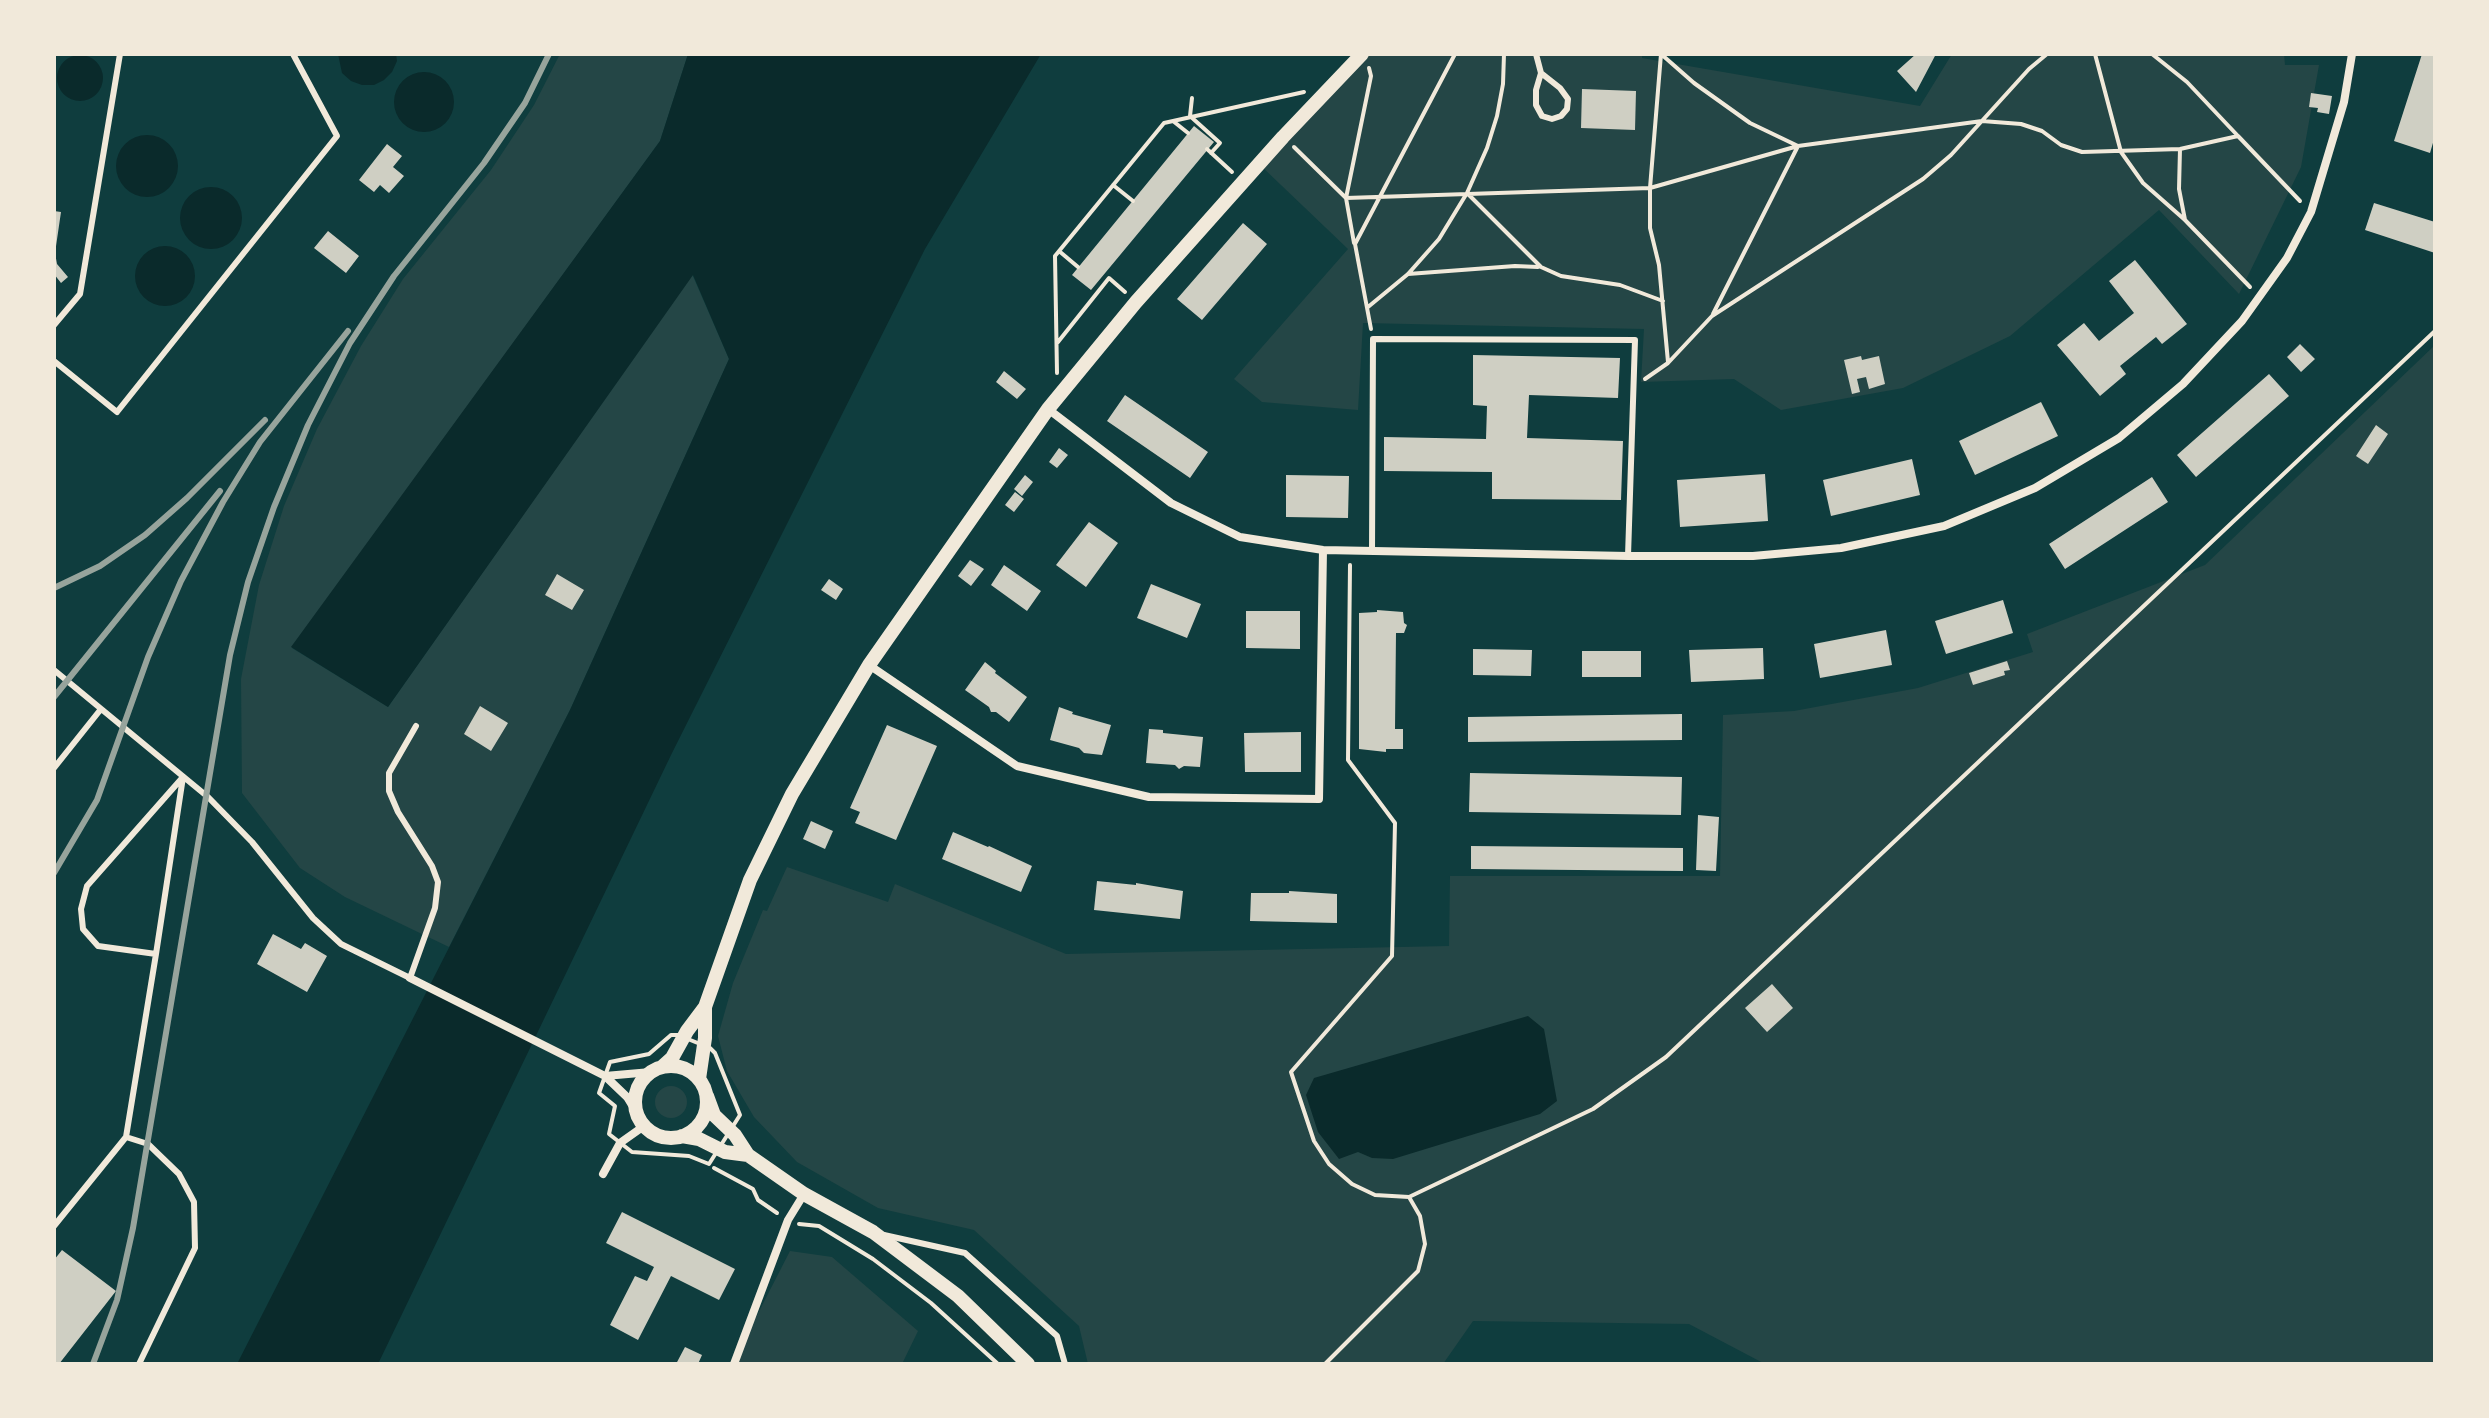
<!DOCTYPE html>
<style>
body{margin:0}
#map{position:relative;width:2489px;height:1418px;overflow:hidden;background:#0f3d3e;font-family:"Space Grotesk",sans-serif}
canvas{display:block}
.frame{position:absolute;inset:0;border:56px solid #f1e9da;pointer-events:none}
</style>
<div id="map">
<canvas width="2489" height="1418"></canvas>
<div class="frame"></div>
</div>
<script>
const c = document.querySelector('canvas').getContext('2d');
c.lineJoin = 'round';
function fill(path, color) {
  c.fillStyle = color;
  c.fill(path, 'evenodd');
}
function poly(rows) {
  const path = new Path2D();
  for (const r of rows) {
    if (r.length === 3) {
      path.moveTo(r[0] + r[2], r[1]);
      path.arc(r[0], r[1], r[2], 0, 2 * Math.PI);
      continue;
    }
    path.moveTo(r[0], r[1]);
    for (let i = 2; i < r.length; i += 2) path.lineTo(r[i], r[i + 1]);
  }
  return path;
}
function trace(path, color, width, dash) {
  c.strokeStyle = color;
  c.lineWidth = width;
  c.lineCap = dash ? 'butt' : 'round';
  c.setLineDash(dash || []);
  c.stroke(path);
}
fill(poly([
 [560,54,688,54,660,141,292,648,388,707,692,274,729,359,570,710,449,947,345,897,300,868,242,793,241,679,259,585,284,506,317,429,361,346,403,279,491,170,534,105],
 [1362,54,1642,54,1642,58,1920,106,1952,54,2284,54,2285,65,2319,65,2301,167,2239,294,2159,210,2010,336,1903,388,1781,410,1734,379,1641,382,1644,329,1363,323,1358,410,1262,402,1234,379,1348,249,1259,164],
 [2435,345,2435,1364,1765,1364,1689,1324,1473,1321,1443,1364,1088,1364,1079,1326,974,1230,878,1208,797,1162,754,1117,727,1071,718,1036,733,983,763,910,767,911,787,867,888,902,895,884,1066,954,1449,946,1450,876,1720,876,1723,715,1794,711,1918,688,2033,652,2027,634,2205,565],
 [671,1102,16],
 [790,1251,832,1257,918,1331,902,1364,732,1364]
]), '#244646');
fill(poly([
 [338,54,396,54,397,61,392,72,384,80,374,85,362,85,351,81,342,73],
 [688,54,1041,54,925,249,672,753,378,1364,237,1364,570,710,729,359,693,275,388,707,291,647,660,141],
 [80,78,23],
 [424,102,30],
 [147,166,31],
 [211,218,31],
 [165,276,30],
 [1528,1016,1544,1029,1557,1101,1540,1114,1393,1159,1372,1158,1358,1152,1339,1159,1318,1132,1306,1095,1314,1078]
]), '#0a2a2b');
fill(poly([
 [1916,54,1936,54,1916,92,1897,71],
 [2422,54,2435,54,2435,136,2430,153,2394,141],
 [1582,89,1636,91,1635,130,1581,128],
 [2311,93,2332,96,2329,114,2317,112,2318,108,2309,107],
 [1194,126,1214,142,1091,290,1072,275],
 [387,144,402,156,393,167,404,176,389,193,380,185,374,192,359,180],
 [2374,203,2435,222,2435,253,2365,230],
 [54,211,61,212,55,253,57,264,68,277,61,283,54,274],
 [1243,223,1267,244,1202,320,1177,299],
 [328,231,359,256,346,273,314,248],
 [2135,260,2187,324,2162,344,2156,337,2120,366,2126,374,2100,396,2057,345,2084,323,2099,341,2134,313,2109,281],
 [2300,344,2315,359,2301,372,2287,357],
 [1473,355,1620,358,1618,398,1529,395,1527,438,1623,441,1621,500,1492,499,1492,472,1384,471,1384,437,1486,439,1487,406,1473,405],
 [1861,356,1862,360,1879,356,1885,384,1869,389,1866,377,1857,379,1860,392,1852,394,1844,360],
 [1004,371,1026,389,1017,399,996,382],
 [2269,374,2289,396,2196,477,2177,455],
 [1125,395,1208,452,1190,478,1107,421],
 [2041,402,2058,436,1975,475,1959,441],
 [2376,425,2388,434,2368,464,2356,456],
 [1059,448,1068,455,1057,468,1049,462],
 [1912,459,1920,495,1831,516,1823,480],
 [1765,474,1768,521,1680,527,1677,480],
 [1025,475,1033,482,1022,496,1014,489],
 [1286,475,1349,476,1348,518,1286,517],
 [2152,477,2168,502,2065,569,2049,544],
 [1015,492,1024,499,1014,512,1005,505],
 [1089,522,1118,543,1086,587,1056,565],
 [970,560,984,569,971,586,958,576],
 [1004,565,1041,591,1027,611,991,585],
 [557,574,584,590,572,610,545,595],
 [829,579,843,589,836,600,821,590],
 [1151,584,1201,604,1187,638,1137,618],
 [2003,600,2013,633,1946,654,1935,621],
 [1377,610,1403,612,1404,623,1407,625,1404,633,1396,633,1395,729,1403,729,1403,749,1386,749,1386,752,1359,749,1359,613,1377,612],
 [1246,611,1300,611,1300,649,1246,648],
 [1886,630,1892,665,1820,678,1814,644],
 [1763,648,1764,679,1691,682,1689,650],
 [1473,649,1532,650,1531,676,1473,675],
 [1582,651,1641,651,1641,677,1582,677],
 [2007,661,2010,670,2004,671,2005,675,1973,685,1969,673],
 [985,662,996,671,995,673,1027,697,1009,722,996,712,991,712,989,707,965,690],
 [480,706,508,723,491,751,464,734],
 [1059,707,1073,712,1072,714,1111,725,1102,755,1084,753,1079,748,1050,740],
 [1682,714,1682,740,1468,742,1468,717],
 [887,725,937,746,896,840,855,823,860,812,850,808],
 [1149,729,1163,730,1163,733,1203,737,1200,767,1184,766,1179,769,1175,765,1146,763],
 [1301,732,1301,772,1245,772,1244,733],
 [1470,773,1682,777,1681,815,1469,812],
 [1698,815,1719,817,1716,871,1696,870],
 [811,821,833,831,825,849,803,839],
 [953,832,988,847,989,846,1032,866,1021,892,942,859],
 [1471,846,1683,848,1683,871,1471,869],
 [1097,881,1136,885,1136,883,1183,891,1180,919,1094,910],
 [1289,891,1337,894,1337,923,1250,921,1251,893,1289,893],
 [273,934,301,949,305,943,327,956,307,992,257,964],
 [1772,984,1793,1008,1767,1032,1745,1008],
 [622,1212,735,1269,719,1300,671,1276,638,1340,610,1325,635,1276,647,1281,654,1267,606,1243],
 [62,1250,116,1291,59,1364,54,1364,54,1260],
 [685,1347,702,1355,698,1364,676,1364]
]), '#cfcfc3');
trace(poly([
 [1661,54,1694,83,1750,123,1798,146,1713,314],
 [1661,54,1650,188,1650,228,1659,265,1668,362],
 [2095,54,2121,152,2143,183,2185,220],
 [2152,54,2187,82,2238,136],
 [1192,98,1190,116,1220,143,1211,153],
 [1173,121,1188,133],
 [1294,147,1346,198,1650,188,1798,146,1982,121,2021,124,2042,131,2061,145,2082,152,2180,149,2238,136,2300,201],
 [1207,149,1232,172],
 [2180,149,2179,189,2185,220,2250,287],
 [1113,185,1133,201],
 [1467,193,1541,267,1561,276,1620,285,1663,301],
 [1354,243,1346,198,1371,76,1369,68],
 [1059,251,1078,267],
 [1408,274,1515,266,1538,267],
 [1368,307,1408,274,1439,239,1467,193,1487,148,1497,116,1503,84,1504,54],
 [1371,329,1355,244,1455,54],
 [1058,342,1109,278,1125,292],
 [1057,373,1055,256,1164,123,1304,92],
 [1645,379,1668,363,1712,316,1923,179,1951,155,2029,69,2047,54],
 [1350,565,1348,760,1395,823,1392,956,1291,1072,1314,1141,1329,1164,1352,1184,1375,1195,1409,1197,1593,1109,1666,1057,2435,331],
 [671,1035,678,1035,710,1048,715,1053,740,1115,709,1164,689,1156,632,1152,609,1134,615,1106,599,1093,610,1062,649,1054,671,1035],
 [714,1168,753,1189,758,1200,777,1213],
 [799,1224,819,1226,873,1259,931,1303,998,1364],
 [1325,1364,1418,1271,1425,1244,1420,1216,1409,1197]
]), '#f1e9da', 4);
trace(poly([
 [1536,54,1541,73,1536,90,1536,105,1542,116,1552,119,1561,116,1567,109,1568,99,1560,88,1541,73],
 [54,325,80,294,120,54],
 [54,361,117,412,337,136,293,54],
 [1372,551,1373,339,1635,340,1628,556],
 [54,670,208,797,252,842,313,918,341,944,410,978,435,908,438,882,432,866,398,812,389,791,389,773,416,726],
 [54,768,101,709],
 [126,1137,156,954,183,777,87,886,81,909,83,929,98,946,156,954],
 [54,1226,126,1137,148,1144,179,1174,194,1202,195,1248,139,1364],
 [884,1235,965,1253,1057,1336,1065,1364]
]), '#f1e9da', 6);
trace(poly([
 [1048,409,1171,503,1240,537,1323,550,1628,556,1753,556,1841,548,1944,526,2035,488,2119,438,2183,384,2242,321,2287,258,2311,212,2344,102,2352,54],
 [869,665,1017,766,1149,797,1319,799,1323,550],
 [410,978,605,1076,627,1097,638,1115],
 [605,1076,651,1072],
 [603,1174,620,1143,644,1126],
 [734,1364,788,1220,804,1194]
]), '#f1e9da', 8);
trace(poly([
 [671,1102,36],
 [662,1067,672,1058,687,1031,705,1007,750,880,792,794,869,665,1048,409,1136,302,1283,137,1362,54],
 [699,1079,705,1038,705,1007],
 [707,1096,714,1115,735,1135,748,1155,804,1194,873,1232,958,1296,1028,1364],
 [682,1136,699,1139,725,1152,748,1155]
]), '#f1e9da', 14);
trace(poly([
 [54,588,100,566,145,535,187,498,265,420],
 [54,697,220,491],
 [54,873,97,800,148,657,181,581,223,502,260,442,348,331],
 [93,1364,117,1300,133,1228,230,655,248,582,274,507,308,425,350,343,394,276,484,163,525,103,549,54]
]), '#97a49c', 6);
</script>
